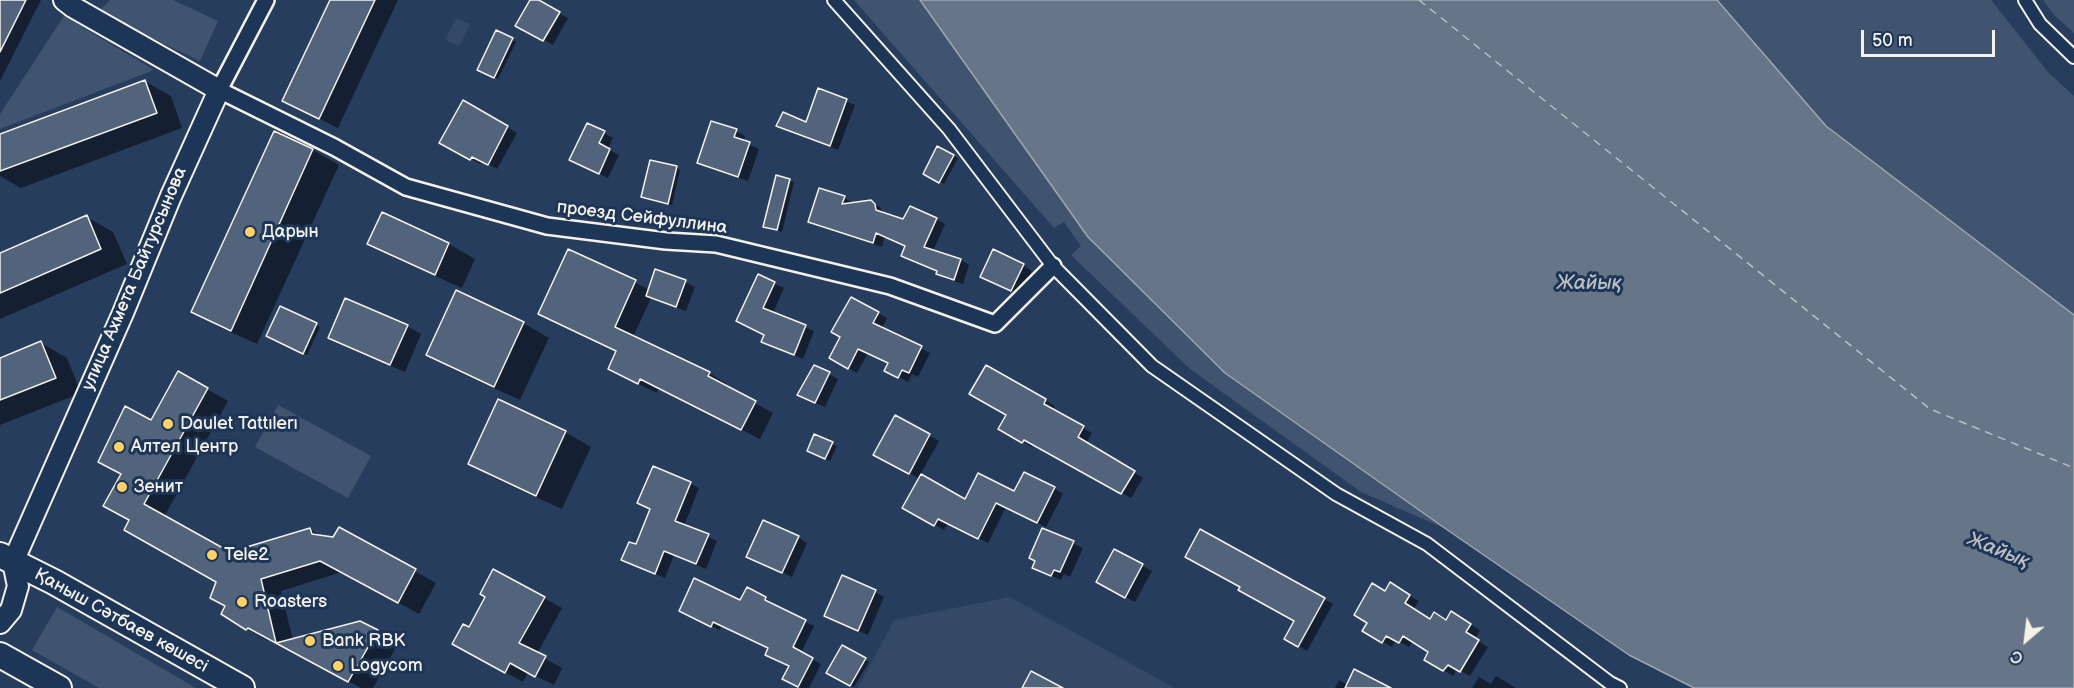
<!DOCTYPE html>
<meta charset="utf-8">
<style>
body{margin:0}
#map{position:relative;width:2074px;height:688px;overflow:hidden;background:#263d5d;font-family:"Balsamiq Sans",sans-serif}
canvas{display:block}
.north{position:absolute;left:1996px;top:610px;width:60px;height:60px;-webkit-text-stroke:4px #1d3557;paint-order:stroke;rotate:208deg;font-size:16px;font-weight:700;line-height:24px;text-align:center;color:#f4f1e8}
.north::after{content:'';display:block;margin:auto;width:21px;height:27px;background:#f4f1e8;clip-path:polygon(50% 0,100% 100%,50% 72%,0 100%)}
.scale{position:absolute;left:1861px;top:30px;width:134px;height:27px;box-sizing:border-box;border:3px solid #f4f1e8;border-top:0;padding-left:8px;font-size:18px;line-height:21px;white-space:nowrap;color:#f4f1e8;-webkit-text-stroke:4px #1d3557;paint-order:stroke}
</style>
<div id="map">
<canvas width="2074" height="688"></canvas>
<div class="north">С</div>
<div class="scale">50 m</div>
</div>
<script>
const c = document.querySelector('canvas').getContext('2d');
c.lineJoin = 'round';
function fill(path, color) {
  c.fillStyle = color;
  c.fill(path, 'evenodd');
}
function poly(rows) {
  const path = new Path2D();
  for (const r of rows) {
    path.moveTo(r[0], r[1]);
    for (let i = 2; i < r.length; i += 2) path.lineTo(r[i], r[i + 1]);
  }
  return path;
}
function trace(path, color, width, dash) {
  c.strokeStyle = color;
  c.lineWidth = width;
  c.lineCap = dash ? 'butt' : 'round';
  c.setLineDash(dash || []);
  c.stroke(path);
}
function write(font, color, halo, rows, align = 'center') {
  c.font = font + ' "Balsamiq Sans",sans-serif';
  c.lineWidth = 6;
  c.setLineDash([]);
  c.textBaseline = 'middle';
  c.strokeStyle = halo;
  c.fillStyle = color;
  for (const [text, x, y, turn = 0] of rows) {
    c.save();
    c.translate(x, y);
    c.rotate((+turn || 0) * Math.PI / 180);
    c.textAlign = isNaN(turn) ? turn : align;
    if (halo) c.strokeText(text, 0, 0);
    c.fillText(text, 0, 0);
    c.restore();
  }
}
fill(poly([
 [456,18,470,24,459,46,445,40],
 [1010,597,1175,688,858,688,894,620]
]), '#334966');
fill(poly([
 [110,0,173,0,218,21,200,61,98,12],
 [854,0,920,0,1088,237,1225,373,1446,529,1361,492,1190,369,1071,255,1081,246,1064,222,1054,228],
 [1717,0,1991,0,2048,72,2074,96,2074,315,1826,126],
 [2043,0,2074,0,2074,33,2054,15],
 [64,16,154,70,0,129,0,114],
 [278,405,371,456,348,498,255,447],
 [57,607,196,688,99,688,32,650]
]), '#40546f');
const water = poly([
 [920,0,1717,0,1826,126,2074,315,2074,688,1694,688,1629,655,1446,529,1225,373,1088,237,920,0]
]);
fill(water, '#677588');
trace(water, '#9fa7ae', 1.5);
fill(poly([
 [0,0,41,0,0,81],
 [331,0,398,0,338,128,284,101],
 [532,0,536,0,568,18,553,45,518,25],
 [512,39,516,42,498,79,483,72],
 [144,81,171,96,182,128,21,188,0,176,0,135],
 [819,90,855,105,838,150,778,126,807,124],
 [463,102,517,133,497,169,482,161,480,164,441,142],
 [736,131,745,136,744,142,759,149,748,181,708,168,699,162],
 [275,133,313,150,339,165,257,344,219,327,193,312],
 [604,133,613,138,608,149,619,155,608,178,581,165],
 [938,148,958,158,944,184,925,173],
 [676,167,680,170,672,205,643,197],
 [777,177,794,182,782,232,765,226],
 [820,190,844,198,853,203,870,202,880,207,884,215,904,221,936,219,945,224,933,251,961,260,969,265,963,284,947,279,938,274,939,272,911,260,906,246,885,236,882,247,818,226,810,221],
 [382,214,449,244,475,259,462,288,395,258,369,243],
 [87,217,113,232,127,264,0,319,0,255],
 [569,251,650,290,685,282,695,287,686,311,651,298,633,337,709,373,727,384,725,387,773,413,760,439,659,388,657,393,628,379,609,369,618,352,540,313],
 [1023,265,1032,271,1020,295,992,282],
 [759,276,784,288,773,313,814,331,803,359,763,341,766,335],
 [851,299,887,318,882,328,930,353,918,377,912,374,908,382,896,375,890,363,868,353,857,373,831,358,842,337],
 [281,308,320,327,307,355,272,338],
 [523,323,549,338,520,400,454,370,428,355],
 [407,326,421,334,405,372,344,346,330,338],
 [41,343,67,358,81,393,0,425,0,359],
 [986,367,1055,406,1052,411,1092,433,1086,443,1143,478,1131,498,1034,444,1032,447,1000,429,1008,415],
 [178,373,228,401,164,517,230,554,310,529,323,537,334,538,339,529,436,583,419,614,342,572,281,591,293,640,360,622,398,644,373,688,361,688,269,639,268,641,247,629,226,606,218,581,131,520,151,422],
 [829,374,838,379,825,407,808,400],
 [896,417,939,441,920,475,965,501,1054,488,1063,494,1046,527,1006,507,988,543,948,523,944,530,904,507,920,479,875,454],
 [565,432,591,447,562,509,496,479,470,464],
 [815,436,837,446,830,461,813,453],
 [690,483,699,488,684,526,717,541,706,569,674,555,665,578,623,560,637,546],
 [1043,530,1083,548,1070,577,1064,574,1061,580,1043,572],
 [1201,531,1333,604,1307,651,1286,638,1296,621],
 [798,537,807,543,792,577,757,562],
 [1115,551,1152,571,1135,602,1098,582],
 [1400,590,1419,601,1413,610,1431,620,1447,622,1452,613,1480,630,1475,639,1488,647,1470,676,1457,669,1453,676,1426,659,1430,652,1413,641,1409,647,1396,640,1392,647,1364,630,1385,593],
 [875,592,884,597,868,635,835,621],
 [544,598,562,608,537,654,562,668,554,685,528,672,523,682,472,654,469,629],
 [765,598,774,603,773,606,814,626,801,653,821,664,809,688,801,688,784,678,790,666,770,648,722,625,720,630,689,616,741,602],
 [843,647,869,662,854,687,828,672],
 [1496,676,1516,688,1472,688,1479,677,1491,684],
 [1339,680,1348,685,1387,688,1335,688]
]), '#0007');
trace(poly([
 [1419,0,1930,409,2074,468]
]), '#bcbfc2', 1.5, [8, 6]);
const building = poly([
 [0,0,26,0,0,52,0,0],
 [330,0,375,0,319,119,282,101,330,0],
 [530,0,539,0,560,12,543,41,515,26,530,0],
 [496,30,513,38,494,78,477,70,496,30],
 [145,80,157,113,0,171,0,134,145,80],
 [818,88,847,99,830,146,776,126,783,112,806,122,818,88],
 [463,100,508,126,488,165,472,157,470,160,439,143,463,100],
 [711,121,737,129,734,137,750,142,738,177,697,163,711,121],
 [587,123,605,131,599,143,610,149,599,174,569,160,587,123],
 [274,131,313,149,231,331,191,312,274,131],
 [937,146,954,155,939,183,923,174,937,146],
 [650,160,677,166,668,204,641,197,650,160],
 [776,175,790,179,777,230,763,227,776,175],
 [819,188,845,196,842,204,871,200,875,204,876,210,903,219,910,206,937,218,924,247,961,259,954,280,936,274,937,271,901,256,905,246,876,233,873,243,808,222,819,188],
 [382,212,449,243,435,275,367,244,382,212],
 [87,215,101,249,0,293,0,253,87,215],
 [568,249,636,280,615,327,710,372,708,376,756,401,741,430,640,379,638,384,608,369,616,351,538,314,568,249],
 [993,249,1024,264,1011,291,980,277,993,249],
 [655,269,686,280,676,307,646,296,655,269],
 [758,274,775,282,763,308,806,325,794,355,761,342,764,335,736,321,758,274],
 [456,290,524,322,494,387,426,355,456,290],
 [851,297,879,312,873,323,922,346,909,373,902,370,898,378,884,371,888,363,858,349,848,369,829,358,840,337,831,332,851,297],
 [345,298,408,325,390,365,328,338,345,298],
 [280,306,317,323,303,354,266,336,280,306],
 [41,341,56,378,0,400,0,358,41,341],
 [814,365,830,372,815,403,797,395,814,365],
 [986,365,1046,399,1044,404,1084,426,1078,437,1135,471,1121,494,1024,440,1022,443,998,429,1006,415,969,394,986,365],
 [178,371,208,388,144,504,230,552,310,528,312,534,333,537,339,527,416,569,398,603,320,561,261,579,276,643,360,621,378,630,348,682,248,628,246,630,221,614,225,606,210,598,216,582,124,530,129,520,103,506,121,474,98,462,125,406,151,420,178,371],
 [498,399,566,431,536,496,468,464,498,399],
 [895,415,930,434,909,474,873,455,895,415],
 [814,434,833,442,825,459,807,451,814,434],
 [653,466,691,482,675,521,709,534,696,564,664,551,655,574,621,560,629,542,636,544,650,509,637,503,653,466],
 [1024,472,1055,487,1037,523,996,503,978,539,938,519,934,526,902,508,921,474,965,499,978,473,1014,491,1024,472],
 [763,520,799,536,782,573,746,557,763,520],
 [1042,528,1074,541,1060,572,1054,570,1051,576,1032,568,1035,561,1029,558,1042,528],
 [1200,529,1325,598,1298,647,1284,639,1294,621,1238,590,1240,587,1185,557,1200,529],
 [1114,549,1143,564,1125,598,1096,582,1114,549],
 [493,569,545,597,519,643,546,656,535,677,510,663,505,673,452,644,463,624,469,627,485,597,480,594,493,569],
 [842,575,876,590,858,631,824,616,842,575],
 [694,578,740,600,747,587,766,597,765,600,806,620,793,647,813,658,798,687,782,679,789,666,765,655,768,648,713,622,711,627,679,611,694,578],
 [1390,582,1410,595,1405,603,1430,619,1434,612,1446,620,1451,611,1471,624,1466,632,1479,640,1460,672,1448,665,1443,671,1424,660,1428,652,1403,636,1399,643,1386,636,1382,643,1362,631,1367,623,1354,615,1372,583,1385,591,1390,582],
 [842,645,866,658,850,686,826,673,842,645],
 [1354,669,1391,688,1345,688,1354,669],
 [1031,671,1063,688,1022,688,1031,671]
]);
fill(building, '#52647b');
trace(building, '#f4f1e8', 1.5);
const pedestrian = poly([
 [834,0,949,129,1053,266,1152,366,1336,494,1427,544,1610,683,1620,688],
 [2025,0,2040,24,2074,57]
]);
const minor = poly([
 [266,0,219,90,334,147,406,187,547,226,666,241,716,244,890,286,995,324,1053,266]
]);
const tertiary = poly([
 [13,562,123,313,171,196,219,90,73,7,64,0],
 [0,623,11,610,18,586,13,562]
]);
const primary = poly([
 [0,555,54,582,242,688],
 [0,655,59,688]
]);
trace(pedestrian, '#f4f1e8', 16);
trace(minor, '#f4f1e8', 20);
trace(tertiary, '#f4f1e8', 24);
trace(primary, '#f4f1e8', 28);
trace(pedestrian, '#1d3557', 12);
trace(minor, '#1d3557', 15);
trace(tertiary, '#1d3557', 20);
trace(primary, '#1d3557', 24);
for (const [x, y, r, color] of [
 [250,232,6,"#ffd166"],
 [168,424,6,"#ffd166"],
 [119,447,6,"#ffd166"],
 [122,487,6,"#ffd166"],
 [212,555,6,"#ffd166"],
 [242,602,6,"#ffd166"],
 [310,641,6,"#ffd166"],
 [338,666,6,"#ffd166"]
]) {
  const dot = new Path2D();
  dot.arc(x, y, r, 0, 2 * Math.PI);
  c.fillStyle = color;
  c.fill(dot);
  trace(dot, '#1d3557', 2);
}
write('18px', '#f4f1e8', '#1d3557', [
 ["проезд Сейфуллина",642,218,7],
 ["улица Ахмета Байтурсынова",135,279,-67],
 ["Қаныш Сәтбаев көшесі",121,621,29]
]);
write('18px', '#f4f1e8', '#1d3557', [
 ["Дарын",262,232],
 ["Daulet Tattılerı",180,424],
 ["Алтел Центр",131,447],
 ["Зенит",134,487],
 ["Tele2",224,555],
 ["Roasters",254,602],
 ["Bank RBK",322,641],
 ["Logycom",350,666]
], 'left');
write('italic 20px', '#bcbfc2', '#1d3557', [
 ["Жайық",1589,284],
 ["Жайық",1998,551,22]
]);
</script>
